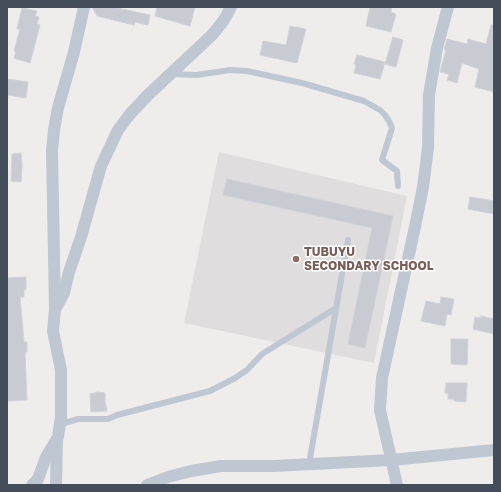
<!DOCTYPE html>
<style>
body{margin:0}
#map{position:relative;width:501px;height:492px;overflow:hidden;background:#efecec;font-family:"Golos Text",sans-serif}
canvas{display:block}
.frame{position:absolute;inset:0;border:8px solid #444e5a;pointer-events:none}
</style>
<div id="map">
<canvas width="501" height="492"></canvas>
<div class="frame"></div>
</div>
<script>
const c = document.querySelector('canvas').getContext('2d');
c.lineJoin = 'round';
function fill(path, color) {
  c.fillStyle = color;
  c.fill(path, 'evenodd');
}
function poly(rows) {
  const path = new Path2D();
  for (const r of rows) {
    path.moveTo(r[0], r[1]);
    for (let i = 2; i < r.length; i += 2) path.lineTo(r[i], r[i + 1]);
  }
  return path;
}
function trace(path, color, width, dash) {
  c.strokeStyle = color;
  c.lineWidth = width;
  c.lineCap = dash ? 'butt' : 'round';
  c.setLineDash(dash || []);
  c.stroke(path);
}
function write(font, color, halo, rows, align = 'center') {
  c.font = font + ' "Golos Text",sans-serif';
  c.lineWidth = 3;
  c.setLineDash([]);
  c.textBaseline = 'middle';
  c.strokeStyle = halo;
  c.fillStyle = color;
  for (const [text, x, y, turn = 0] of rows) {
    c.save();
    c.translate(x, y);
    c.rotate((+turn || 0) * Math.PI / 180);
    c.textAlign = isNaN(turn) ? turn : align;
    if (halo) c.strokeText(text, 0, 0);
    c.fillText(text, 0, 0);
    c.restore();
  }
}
fill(poly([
 [219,152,407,196,374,363,184,323]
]), '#e0ddde');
const building = poly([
 [92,7,117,7,117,8,150,15,148,25,135,22,134,25,97,16,92,7],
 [157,7,195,7,190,26,155,16,157,7],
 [370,7,392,7,391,12,396,14,391,32,366,26,370,7],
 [22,8,37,11,35,16,39,17,37,24,40,25,30,63,14,58,16,52,14,51,20,29,17,29,22,8],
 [491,25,494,25,494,92,475,87,479,69,462,63,457,83,447,80,449,74,440,72,446,50,444,50,447,39,467,44,468,39,486,44,491,25],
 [290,26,306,29,297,63,260,55,263,41,286,45,290,26],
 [393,37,403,40,396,67,385,64,393,37],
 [357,55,385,62,380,79,354,73,356,65,354,64,357,55],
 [7,79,28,82,26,98,7,95,7,79],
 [21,153,22,165,21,182,11,181,12,154,21,153],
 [227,179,393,216,365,348,348,344,372,228,223,195,227,179],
 [470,197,494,201,494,214,468,209,470,197],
 [26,277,26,290,24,289,24,297,20,297,24,342,27,342,27,352,25,352,27,400,7,401,7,278,26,277],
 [441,297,454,299,451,315,447,314,445,326,421,321,426,301,440,304,441,297],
 [481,316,494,319,494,334,473,329,475,317,481,318,481,316],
 [451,339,468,339,467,365,451,364,451,339],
 [446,383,467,383,466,402,454,401,454,399,448,399,448,393,445,393,446,383],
 [98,392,105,393,105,402,107,411,91,412,90,394,98,392]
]);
fill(building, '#c9cbd2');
trace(building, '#d0d2d8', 1);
trace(poly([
 [171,74,197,75,230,70,247,71,302,83,364,101,380,110,385,115,389,121,392,128,382,160,397,171,398,186],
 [61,424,78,419,108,419,117,415,210,391,235,378,247,370,262,354,336,308],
 [309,464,348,240]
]), '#bfc7d3', 6);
trace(poly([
 [56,308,64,293,69,272,81,237,101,166,118,130,130,114,149,94,212,35,224,20,231,7],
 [32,485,38,479,46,457,58,437,61,417,61,370,53,331,55,309,52,151,54,130,58,108,74,52,84,7],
 [56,485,57,440],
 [147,485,168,477,191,471,221,466,274,466,391,460,494,450],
 [397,485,380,410,382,378,416,222,423,187,428,148,429,95,437,48,448,7]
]), '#bfc7d3', 12);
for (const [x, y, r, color] of [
 [296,259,4,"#8d6e63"]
]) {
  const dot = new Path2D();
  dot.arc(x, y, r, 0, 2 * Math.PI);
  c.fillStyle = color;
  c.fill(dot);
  trace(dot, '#fff', 1.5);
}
write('bold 12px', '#785e54', '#fff', [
 ["TUBUYU",304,252],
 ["SECONDARY SCHOOL",304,266]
], 'left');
</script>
